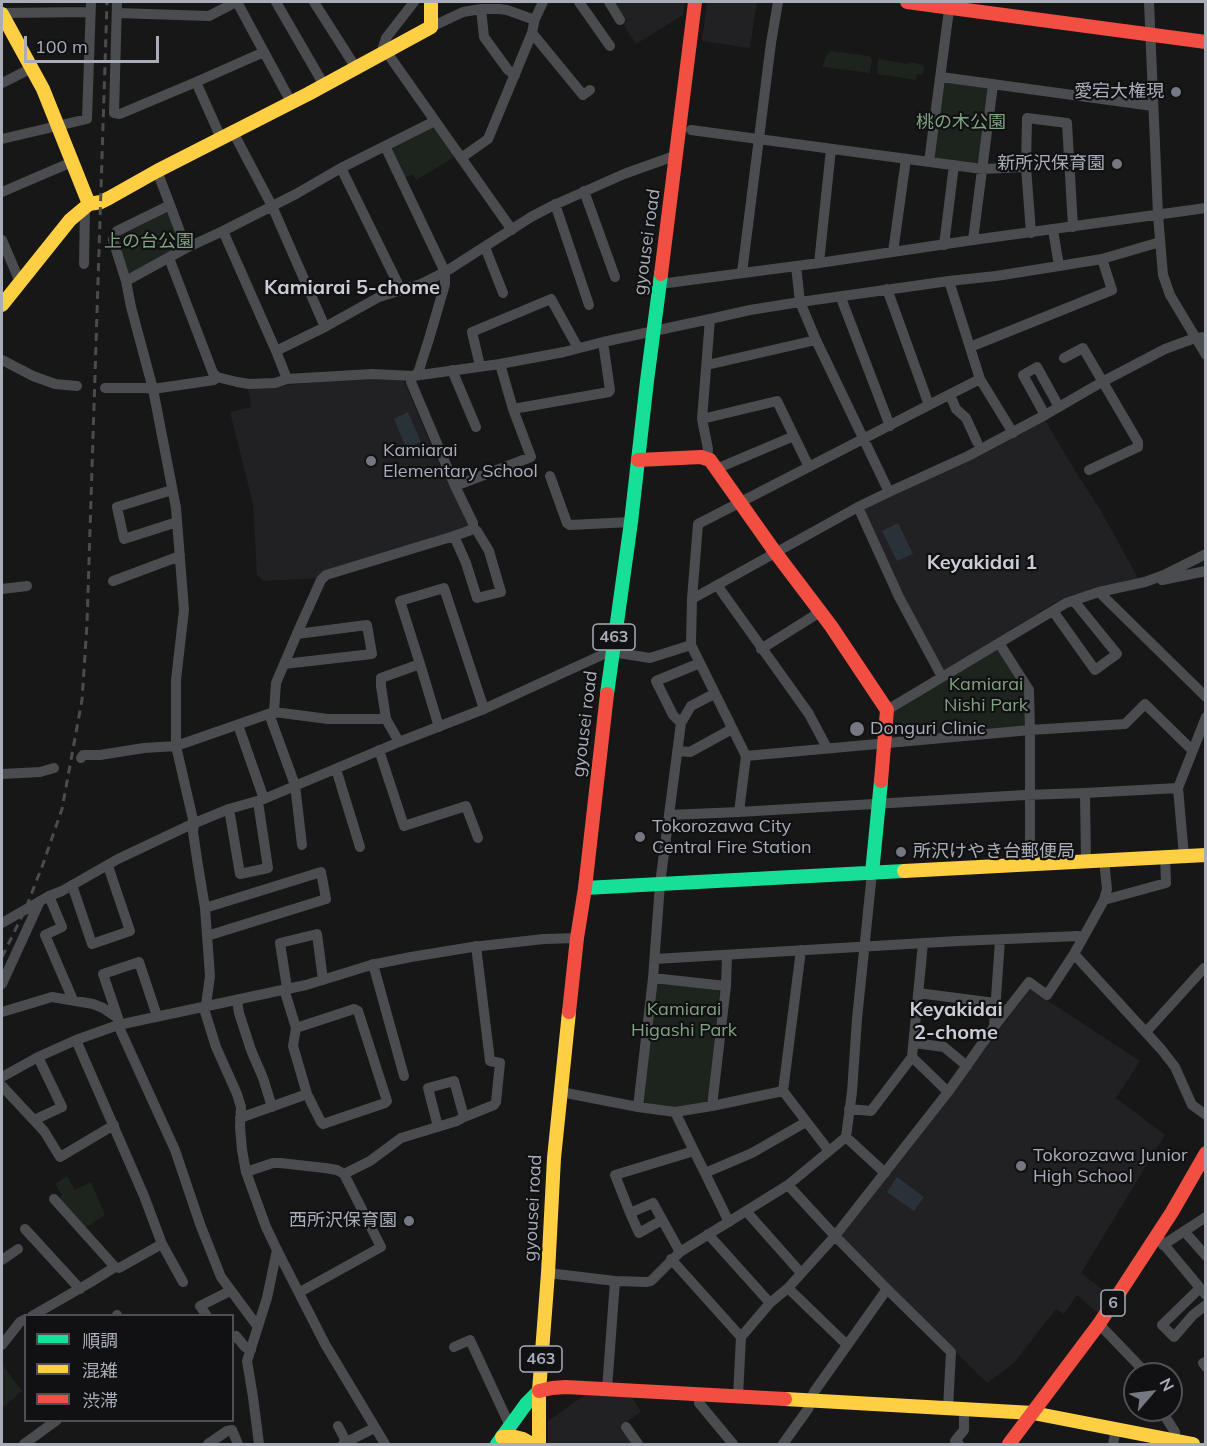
<!DOCTYPE html>
<meta charset="utf-8">
<style>
body{margin:0}
#map{position:relative;width:1207px;height:1446px;overflow:hidden;background:#171717;font-family:Mulish,"Noto Sans JP",sans-serif}
canvas{display:block}
.frame{position:absolute;inset:0;border:3px solid #a8adb8;pointer-events:none}
.legend{position:absolute;left:24px;top:1314px;width:210px;height:108px;box-sizing:border-box;background:#111113;border:2px solid #4d4f55;margin:0;padding:8px 10px;list-style:none;font-size:18px;color:#a8adb8}
.legend li{display:flex;align-items:center;gap:12px;height:30px}
.legend b{width:30px;border:2px solid #4d4f55}
.north{position:absolute;left:1123px;top:1362px;width:60px;height:60px;box-sizing:border-box;background:#111113;border:2px solid #4d4f55;border-radius:50%;rotate:62deg;font-size:16px;font-weight:700;line-height:24px;text-align:center;color:#a8adb8}
.north::after{content:'';display:block;margin:auto;width:21px;height:27px;background:#757880;clip-path:polygon(50% 0,100% 100%,50% 72%,0 100%)}
.scale{position:absolute;left:24px;top:36px;width:135px;height:27px;box-sizing:border-box;border:3px solid #a8adb8;border-top:0;padding-left:8px;font-size:18px;line-height:21px;white-space:nowrap;color:#a8adb8;-webkit-text-stroke:4px #111113;paint-order:stroke}
</style>
<div id="map">
<canvas width="1207" height="1446"></canvas>
<div class="frame"></div>
<ul class="legend">
<li><b style="height:8px;background:#16e098"></b>順調</li>
<li><b style="height:8px;background:#ffcf43"></b>混雑</li>
<li><b style="height:8px;background:#f24e42"></b>渋滞</li>
</ul>
<div class="north">N</div>
<div class="scale">100 m</div>
</div>
<script>
const c = document.querySelector('canvas').getContext('2d');
c.lineJoin = 'round';
function fill(path, color) {
  c.fillStyle = color;
  c.fill(path, 'evenodd');
}
function poly(rows) {
  const path = new Path2D();
  for (const r of rows) {
    path.moveTo(r[0], r[1]);
    for (let i = 2; i < r.length; i += 2) path.lineTo(r[i], r[i + 1]);
  }
  return path;
}
function trace(path, color, width, dash) {
  c.strokeStyle = color;
  c.lineWidth = width;
  c.lineCap = dash ? 'butt' : 'round';
  c.setLineDash(dash || []);
  c.stroke(path);
}
function write(font, color, halo, rows, align = 'center') {
  c.font = font + ' Mulish,"Noto Sans JP",sans-serif';
  c.lineWidth = 4.5;
  c.setLineDash([]);
  c.textBaseline = 'middle';
  c.strokeStyle = halo;
  c.fillStyle = color;
  for (const [text, x, y, turn = 0] of rows) {
    c.save();
    c.translate(x, y);
    c.rotate((+turn || 0) * Math.PI / 180);
    c.textAlign = isNaN(turn) ? turn : align;
    if (halo) c.strokeText(text, 0, 0);
    c.fillText(text, 0, 0);
    c.restore();
  }
}
fill(poly([
 [611,2,685,2,683,15,636,44,623,24,637,14,624,22],
 [707,2,757,2,750,48,702,41],
 [373,378,404,381,436,457,470,525,469,527,319,578,264,581,257,575,253,504,230,412,251,407,248,388,265,388,339,379],
 [1045,420,1077,474,1100,509,1139,580,1073,595,1055,603,946,670,942,668,903,595,864,513,866,509],
 [1030,989,1140,1061,1116,1098,1165,1135,1081,1273,1110,1295,1098,1313,1077,1295,1064,1314,1056,1309,1013,1364,987,1383,841,1237],
 [585,1395,631,1396,641,1412,621,1425,635,1444,548,1444,548,1421]
]), '#212123');
fill(poly([
 [831,51,869,56,872,60,870,73,823,67,822,66,827,55],
 [878,59,908,64,908,62,917,63,917,64,923,65,924,68,923,75,917,74,916,80,877,74],
 [946,82,986,88,988,91,979,162,976,164,936,158,934,156,943,85],
 [432,128,435,129,455,157,416,180,413,174,405,178,391,152,393,148],
 [166,211,170,212,181,245,132,273,128,272,117,240,120,234],
 [995,650,999,651,1025,692,1027,723,1024,726,893,738,892,735,893,711],
 [656,984,717,988,720,992,708,1098,705,1102,670,1108,645,1103,642,1099],
 [67,1176,75,1190,91,1182,105,1215,83,1229,58,1199,62,1195,55,1184],
 [2,1364,22,1391,2,1408]
]), '#1d241e');
fill(poly([
 [408,412,421,442,406,448,394,419],
 [898,523,913,554,897,561,882,531],
 [897,1177,924,1197,914,1211,887,1192]
]), '#2a3239');
trace(poly([
 [117,2,114,113,120,114,196,82,221,138],
 [237,2,291,102],
 [276,2,324,85],
 [314,2,356,68],
 [414,2,386,38,383,47,512,230],
 [579,2,610,46],
 [609,2,620,20],
 [1149,2,1158,215,1163,275,1170,295,1206,355],
 [481,9,484,37,508,70,515,75],
 [2,13,90,12],
 [117,13,209,16,236,2],
 [431,27,463,12,481,9,499,9,507,10,532,19,536,17,543,2],
 [532,33,583,95,590,90],
 [941,77,1153,106],
 [196,82,264,52],
 [2,83,32,68],
 [691,130,982,169,1026,167],
 [233,132,272,206,325,327],
 [2,139,87,119,91,2],
 [385,146,445,272,445,284,429,339,418,373,413,376,411,382,455,486,531,457,513,409,500,364],
 [677,155,624,174,552,206,531,217,445,272,421,284,379,297,325,327,276,351,287,379,372,374,413,376,500,364,564,352,603,342,710,319],
 [461,158,488,139,532,33,535,18],
 [929,162,950,2],
 [157,171,170,205,117,231,113,240,126,281,131,307,153,389,176,508,184,610,176,680,176,746,194,824,193,832,197,859,205,908,210,976,205,1012,216,1047,237,1094,241,1107,240,1127,242,1150,246,1172,266,1227,277,1250,267,1298,247,1361,253,1397,259,1444],
 [584,191,615,277],
 [2,192,72,162],
 [555,204,589,305],
 [170,205,186,248],
 [1053,230,1059,266],
 [1031,233,1026,167,1027,118,1067,123,1073,227],
 [2,240,20,282],
 [973,240,993,85],
 [944,245,954,165],
 [485,247,503,293],
 [893,252,906,159],
 [819,263,831,149],
 [84,264,85,207],
 [742,273,771,43,778,2],
 [126,281,186,248,223,231],
 [949,281,980,379],
 [660,284,819,263,973,240,1206,208],
 [887,289,929,405,980,379,1013,433],
 [401,290,341,168,435,121],
 [841,298,890,426],
 [970,347,1112,290,1102,259],
 [276,351,223,231,296,194,341,168],
 [1064,358,1083,348,1138,442,1138,447,1089,470],
 [2,360,33,376,55,384,77,386],
 [707,365,816,340],
 [480,366,472,332,551,299,578,348],
 [452,370,476,427],
 [217,377,237,382,249,384,275,383,287,379],
 [105,388,146,388,153,389,214,380,217,377,213,373,169,258],
 [950,395,956,409,966,418,977,442],
 [513,409,609,392,610,390,603,342],
 [1045,415,1023,375,1037,367,1059,407],
 [702,419,777,401,809,467],
 [707,458,708,449,702,419,710,319,750,310,800,302,796,266],
 [716,469,794,436],
 [550,476,567,523,570,525,631,522],
 [455,486,473,523,473,528,477,531,489,551,501,592,477,598,466,563,454,536,471,530,473,528],
 [172,490,117,507,124,539,177,522],
 [889,492,816,340,800,302,949,281,996,276,1059,266,1102,259,1160,242],
 [858,507,899,597,942,677],
 [1162,580,1206,571],
 [113,581,180,556],
 [717,585,809,714,827,748],
 [2,589,27,586],
 [1099,592,1206,697],
 [692,599,858,507,889,492,968,456,1045,415,1102,382,1165,349,1195,338,1206,337],
 [1053,611,1095,670,1117,654,1074,601],
 [999,643,1029,690,1030,730,1030,864],
 [761,649,820,612],
 [284,664,372,654,367,625,297,634],
 [420,664,439,727],
 [887,710,1066,603,1099,592,1145,582,1164,575,1206,554],
 [274,712,276,683,299,629,321,580,326,575,454,536],
 [269,714,295,785,302,845],
 [386,719,399,742],
 [681,723,673,715,656,681,700,663],
 [238,725,264,799],
 [379,750,404,826,466,806,478,838],
 [678,751,690,752,732,729],
 [746,756,1030,730,1125,724,1145,704,1192,750],
 [81,758,83,755,100,755,144,748,176,746,274,712,328,719,386,719,381,686,381,678,420,664,400,601,444,588,484,709],
 [336,769,360,847],
 [2,774,40,772,54,768],
 [1085,793,1086,861],
 [229,809,240,874,268,868,258,802],
 [739,812,746,756,691,645,692,599,698,524,929,405],
 [669,815,739,812,1025,795,1085,793,1178,788],
 [1184,856,1178,788,1206,717],
 [72,885,92,944,130,931,108,866],
 [49,896,62,927,45,935,73,1000],
 [1104,900,1166,883,1165,857],
 [205,908,321,872,326,899,207,936],
 [2,923,49,896,62,891,118,859,190,825,229,809,264,799,399,742,484,709,604,654,612,652,650,658,691,645],
 [1074,954,1161,1049,1175,1067,1192,1105,1206,1115],
 [655,959,958,941,1078,936,1083,938],
 [373,964,404,1076],
 [653,978,726,986,727,955],
 [2,984,40,901],
 [287,988,280,943,317,934,323,980],
 [284,989,296,1028,354,1009,358,1011,387,1101,385,1103,323,1124,321,1122,307,1094,293,1046,296,1028],
 [918,993,995,1003],
 [237,1000,239,1013,251,1050,263,1078,272,1107],
 [2,1012,52,997,93,1004,103,1008,118,1018],
 [118,1018,103,974,139,962,157,1016],
 [118,1025,175,1150,200,1224,221,1277,258,1327],
 [994,1026,1000,940],
 [1146,1032,1204,968],
 [76,1040,144,1196,162,1244,183,1282],
 [914,1043,944,1047,967,1066],
 [912,1057,948,1092],
 [2,1077,38,1057,76,1040,118,1025,306,985,371,965,411,957,472,947,544,939,577,938],
 [2,1086,44,1131,60,1157,114,1125],
 [783,1091,801,950],
 [561,1092,638,1107,675,1112,694,1151,615,1175,630,1213,653,1203,680,1252],
 [712,1106,783,1091,829,1151],
 [638,1107,653,978,660,884,681,723,691,706,714,694],
 [849,1109,871,1111,912,1057,923,943],
 [675,1112,712,1106,726,986],
 [240,1118,307,1094],
 [34,1120,62,1107,38,1057],
 [438,1127,428,1088,454,1081,464,1117],
 [846,1137,885,1173],
 [694,1151,705,1173],
 [246,1172,273,1163,280,1163,325,1168,337,1170,344,1174,370,1161,401,1138,457,1121,464,1117,494,1105,496,1102,500,1063,490,1061,476,946],
 [788,1185,846,1137,852,1092,857,1019,872,873],
 [54,1199,115,1267],
 [746,1211,801,1273],
 [630,1213,639,1233,662,1220],
 [729,1222,705,1173,752,1153,806,1122],
 [25,1229,80,1289],
 [1184,1231,1206,1256],
 [708,1234,770,1303],
 [1156,1235,1206,1295],
 [1163,1245,1206,1217],
 [277,1250,325,1344,385,1444],
 [671,1259,741,1337,738,1396],
 [2,1260,18,1249],
 [548,1273,615,1281,647,1282,651,1281,680,1252,788,1185,835,1236,887,1289,951,1352,948,1408],
 [788,1288,847,1345],
 [1200,1288,1162,1325,1174,1337,1193,1315,1206,1305],
 [300,1292,381,1247,344,1174],
 [32,1316,91,1282,115,1267,119,1268,162,1244],
 [117,1316,117,1315],
 [207,1316,200,1306,230,1291],
 [1099,1324,1147,1374],
 [741,1337,770,1303,788,1288,835,1236,948,1092,994,1027,1029,982,1047,995,1074,954,1104,900,1107,889,1104,860],
 [232,1338,236,1336,245,1347,251,1350],
 [2,1345,20,1322,26,1319],
 [454,1347,470,1340,510,1426],
 [1206,1362,1203,1363,1206,1367],
 [607,1389,615,1281],
 [699,1394,699,1403,733,1444],
 [1161,1410,1175,1432,1175,1441],
 [338,1426,347,1443],
 [626,1427,638,1444],
 [24,1444,57,1420],
 [208,1444,227,1431,232,1430,238,1444],
 [343,1444,374,1428],
 [783,1444,808,1409,814,1392,887,1289],
 [959,1444,955,1441,964,1430,964,1409],
 [1113,1444,1116,1429]
]), '#4b4c50', 10);
trace(poly([
 [607,694,631,522,647,381,661,274],
 [872,873,881,781],
 [585,888,904,871],
 [497,1444,526,1404,539,1391]
]), '#16e098', 14);
trace(poly([
 [2,14,43,89,89,204],
 [2,305,70,220,89,204,101,202,109,198,157,171,308,94,431,27,431,2],
 [904,871,1206,855],
 [785,1399,1033,1413,1193,1444],
 [502,1437,515,1437,523,1439,532,1444],
 [539,1444,539,1391,548,1273,554,1158,569,1012]
]), '#ffcf43', 14);
trace(poly([
 [907,2,1206,42],
 [661,274,695,2],
 [638,460,701,457,710,460,775,552,831,626,887,710,881,781],
 [569,1012,577,938,585,888,607,694],
 [539,1391,552,1388,566,1387,785,1399],
 [1009,1444,1099,1324,1172,1212,1206,1153]
]), '#f24e42', 14);
trace(poly([
 [2,957,26,908,43,864,62,809,82,700,87,624,107,2]
]), '#4b4c4f', 3, [8, 6]);
for (const [x, y, r, color] of [
 [1176,92,6,"#757880"],
 [1117,164,6,"#757880"],
 [371,461,6,"#757880"],
 [857,729,8,"#757880"],
 [640,837,6,"#757880"],
 [901,852,6,"#757880"],
 [1021,1166,6,"#757880"],
 [409,1221,6,"#757880"]
]) {
  const dot = new Path2D();
  dot.arc(x, y, r, 0, 2 * Math.PI);
  c.fillStyle = color;
  c.fill(dot);
  trace(dot, '#111113', 2);
}
for (const [x, y, w] of [
 [614,637,42],
 [1113,1303,24],
 [541,1359,42]
]) {
  const box = new Path2D();
  box.roundRect(x - w / 2, y - 13, w, 26, 4.5);
  c.fillStyle = '#111113';
  c.fill(box);
  trace(box, '#a8adb8', 1.5);
}
write('bold 16px', '#a8adb8', null, [
 ["463",614,637],
 ["6",1113,1303],
 ["463",541,1359]
]);
write('18px', '#a8adb8', '#111113', [
 ["愛宕大権現",1164,92,"right"],
 ["新所沢保育園",1105,164,"right"],
 ["Kamiarai",383,451],
 ["Elementary School",383,472],
 ["Donguri Clinic",870,729],
 ["Tokorozawa City",652,827],
 ["Central Fire Station",652,848],
 ["所沢けやき台郵便局",913,852],
 ["Tokorozawa Junior",1033,1156],
 ["High School",1033,1177],
 ["西所沢保育園",397,1221,"right"]
], 'left');
write('18px', '#7fa381', '#111113', [
 ["桃の木公園",961,123],
 ["上の台公園",149,242],
 ["Kamiarai",986,685],
 ["Nishi Park",986,706],
 ["Kamiarai",684,1010],
 ["Higashi Park",684,1031]
]);
write('18px', '#a8adb8', '#111113', [
 ["gyousei road",647,242,-82],
 ["gyousei road",585,724,-83],
 ["gyousei road",533,1208,-87]
]);
write('bold 20px', '#c9ccd4', '#111113', [
 ["Kamiarai 5-chome",352,288],
 ["Keyakidai 1",982,563],
 ["Keyakidai",956,1010],
 ["2-chome",956,1033]
]);
</script>
